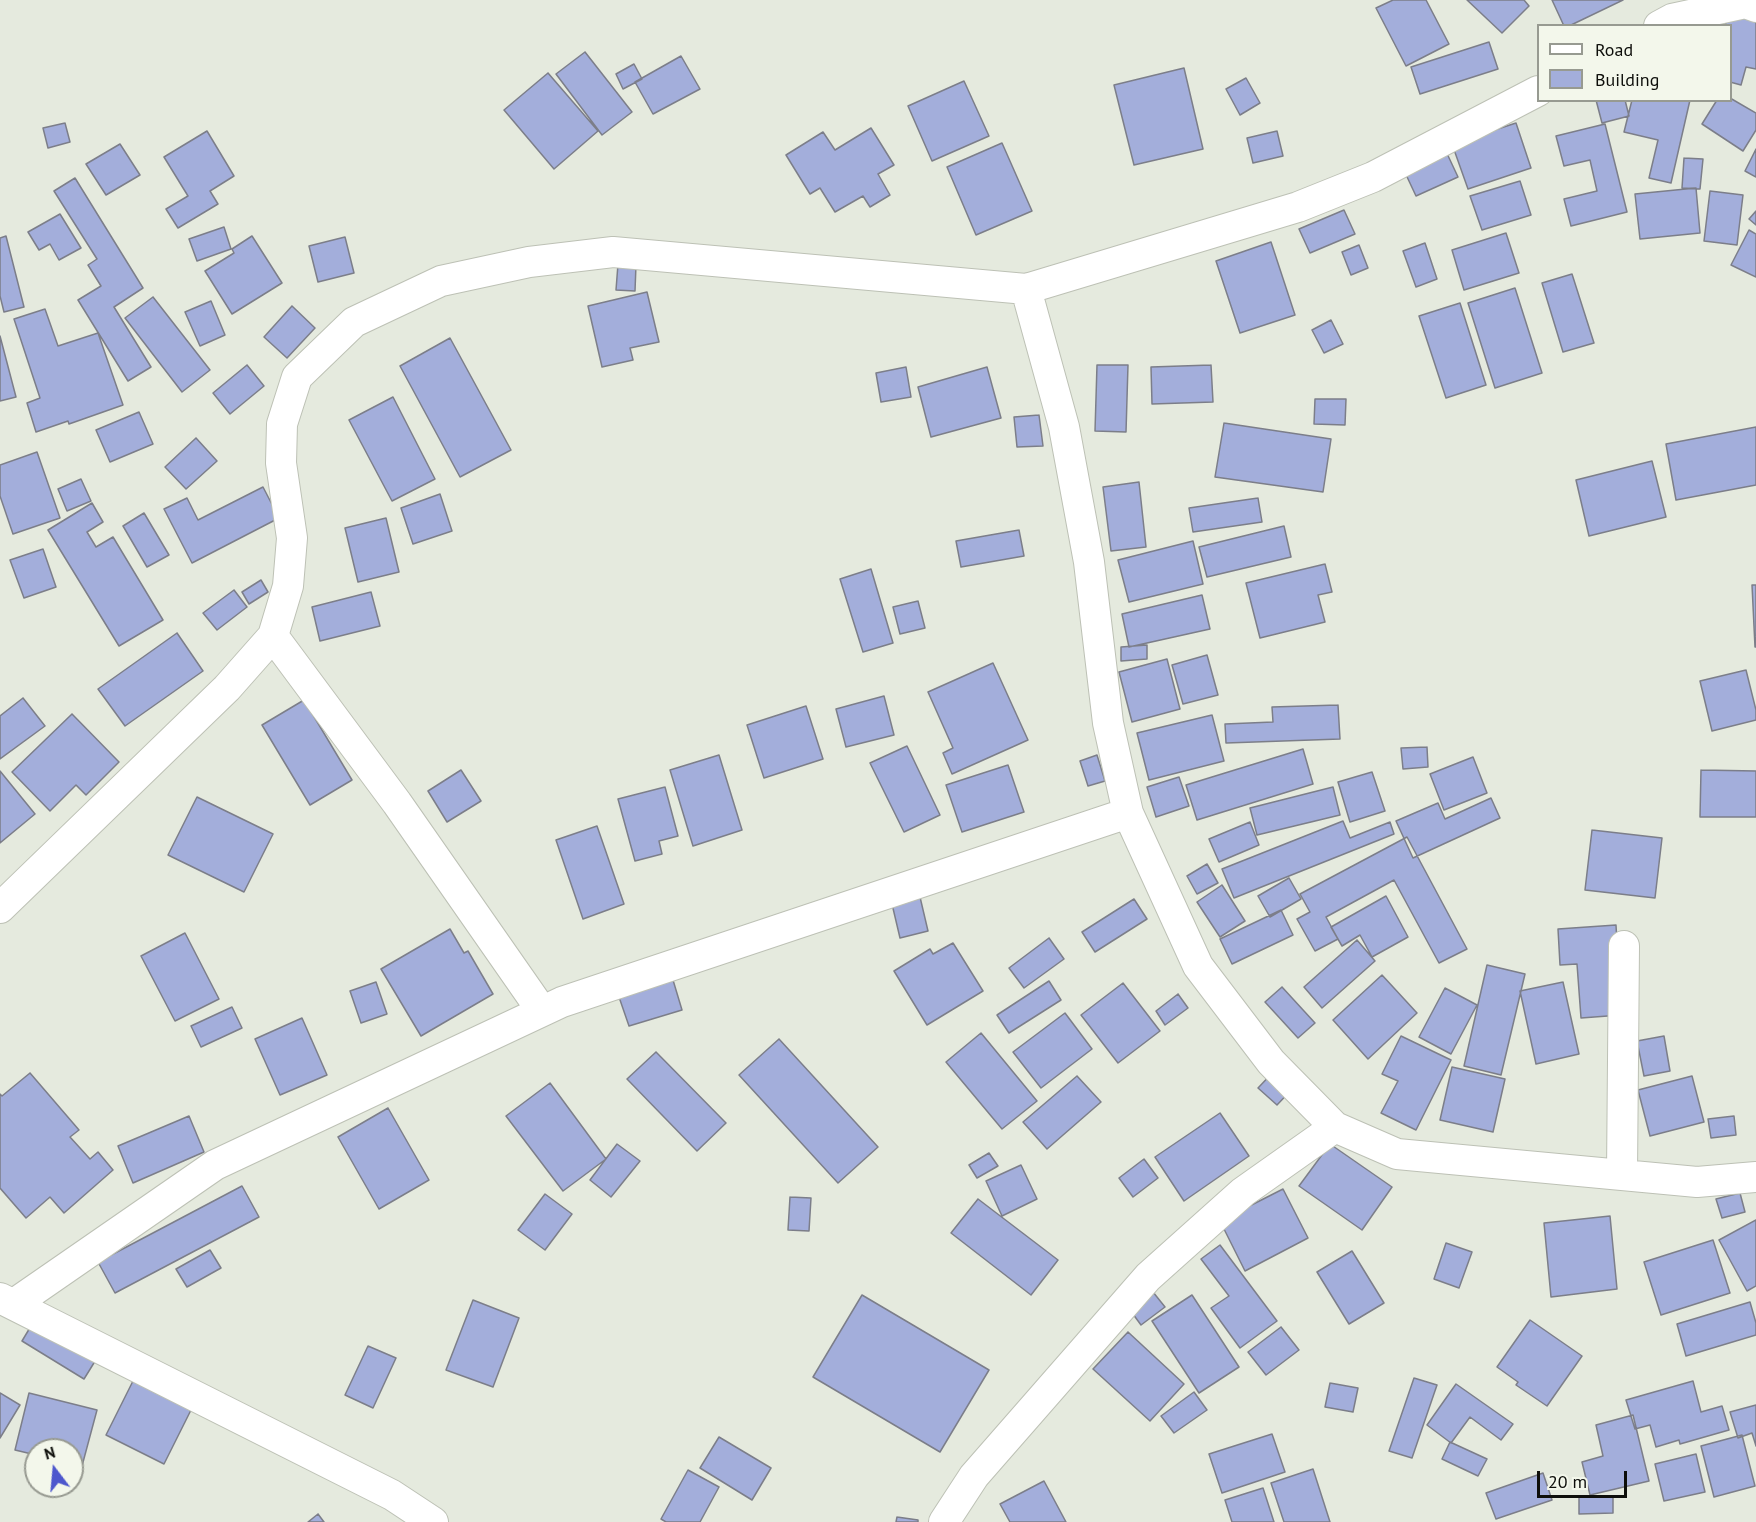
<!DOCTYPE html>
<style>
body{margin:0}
#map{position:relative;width:1756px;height:1522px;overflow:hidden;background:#e5eade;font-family:"PT Sans",sans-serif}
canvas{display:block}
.legend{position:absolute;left:1537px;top:24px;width:195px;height:78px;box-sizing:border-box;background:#f3f7eb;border:2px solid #979a91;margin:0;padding:8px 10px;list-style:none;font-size:18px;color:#0d0e0a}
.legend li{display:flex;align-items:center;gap:12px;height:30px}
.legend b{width:30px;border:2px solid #979a91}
.north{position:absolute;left:24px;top:1438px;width:60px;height:60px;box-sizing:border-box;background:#f3f7eb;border:2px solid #979a91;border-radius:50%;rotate:344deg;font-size:16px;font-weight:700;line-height:24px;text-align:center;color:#0d0e0a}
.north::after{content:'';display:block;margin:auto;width:21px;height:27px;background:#4d57cd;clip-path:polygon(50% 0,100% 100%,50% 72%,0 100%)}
.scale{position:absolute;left:1537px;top:1471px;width:90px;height:27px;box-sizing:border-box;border:3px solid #0d0e0a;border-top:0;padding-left:8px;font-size:18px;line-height:21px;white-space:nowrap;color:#0d0e0a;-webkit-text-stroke:4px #f3f7eb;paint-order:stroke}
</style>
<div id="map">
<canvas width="1756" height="1522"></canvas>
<ul class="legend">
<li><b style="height:8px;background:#fff"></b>Road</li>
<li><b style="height:16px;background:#a3aedb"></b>Building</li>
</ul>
<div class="north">N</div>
<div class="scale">20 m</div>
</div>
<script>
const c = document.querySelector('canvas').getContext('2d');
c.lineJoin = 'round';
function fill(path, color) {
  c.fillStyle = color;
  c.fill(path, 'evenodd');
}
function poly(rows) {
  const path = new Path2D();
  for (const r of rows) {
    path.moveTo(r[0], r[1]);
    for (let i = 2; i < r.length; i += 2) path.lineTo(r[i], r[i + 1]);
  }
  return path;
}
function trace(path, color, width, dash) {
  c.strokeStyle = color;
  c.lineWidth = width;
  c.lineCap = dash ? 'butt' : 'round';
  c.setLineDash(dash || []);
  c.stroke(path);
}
const building = poly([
 [1393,0,1426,0,1449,44,1406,66,1376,8,1393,0],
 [1467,0,1524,0,1529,6,1502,33,1467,0],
 [1552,0,1623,0,1569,26,1564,26,1552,0],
 [1729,12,1756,19,1756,69,1746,67,1741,85,1730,82,1730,26,1725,26,1729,12],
 [1489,42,1498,69,1420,94,1411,67,1489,42],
 [585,52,632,112,602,135,556,74,585,52],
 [681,56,700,89,653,114,635,82,681,56],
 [634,64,642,79,623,89,616,74,634,64],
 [1184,68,1203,149,1134,165,1114,85,1184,68],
 [548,73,598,131,554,169,504,110,548,73],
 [1246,78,1260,103,1240,115,1226,89,1246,78],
 [964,81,989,136,932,161,908,106,964,81],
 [1730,98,1756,113,1756,130,1743,151,1702,124,1717,100,1730,100,1730,98],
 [1596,100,1625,100,1629,116,1602,123,1596,100],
 [1632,100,1690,100,1671,183,1649,178,1658,140,1624,132,1632,100],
 [65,123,70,142,48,148,43,128,65,123],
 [1516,123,1531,168,1468,189,1452,144,1516,123],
 [1605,124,1627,212,1571,226,1564,199,1597,191,1590,160,1564,166,1556,136,1605,124],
 [871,128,894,165,878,174,890,195,870,207,863,196,835,212,820,188,810,194,786,155,823,132,835,150,871,128],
 [207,131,234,176,210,191,218,204,178,228,166,209,188,196,164,157,207,131],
 [1277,131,1283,156,1253,163,1247,138,1277,131],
 [1002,143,1032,211,976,235,947,167,1002,143],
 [120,144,140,175,106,195,86,164,120,144],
 [1443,145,1458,177,1416,196,1401,164,1443,145],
 [1756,149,1756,177,1745,171,1756,149],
 [1684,158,1703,159,1700,189,1682,188,1684,158],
 [75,178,143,288,114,307,151,367,128,381,78,300,101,286,88,265,97,259,54,191,75,178],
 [1520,181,1531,215,1482,230,1470,196,1520,181],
 [1696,188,1700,233,1640,239,1635,194,1696,188],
 [1710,191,1743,195,1737,245,1704,241,1710,191],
 [1344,210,1355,234,1310,253,1299,229,1344,210],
 [1756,211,1756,225,1749,219,1756,211],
 [60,214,81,248,59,260,50,244,39,250,28,232,60,214],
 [224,227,231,249,197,261,189,239,224,227],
 [1749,230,1756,234,1756,277,1731,265,1749,230],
 [1506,233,1519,273,1464,290,1452,250,1506,233],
 [6,236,24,307,4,312,0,296,0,238,6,236],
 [252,236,282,283,232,314,205,271,234,253,232,249,252,236],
 [345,237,354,273,318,282,309,246,345,237],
 [1271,242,1295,315,1240,333,1216,261,1271,242],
 [1425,243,1437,279,1416,287,1403,251,1425,243],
 [1359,245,1368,268,1351,275,1342,252,1359,245],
 [618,264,636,265,635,291,616,290,618,264],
 [1572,274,1594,343,1563,352,1542,283,1572,274],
 [1515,288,1542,373,1495,388,1468,303,1515,288],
 [647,292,659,342,630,348,633,360,602,367,588,306,647,292],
 [153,297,210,370,182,392,125,318,153,297],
 [211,301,225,335,200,346,185,312,211,301],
 [1460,303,1486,385,1446,398,1419,316,1460,303],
 [292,306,315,328,287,358,264,337,292,306],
 [45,309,58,346,98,333,123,405,69,424,68,421,36,432,27,403,40,398,14,319,45,309],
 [1331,320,1343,344,1324,353,1312,330,1331,320],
 [0,336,16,397,0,401,0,336],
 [450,338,511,450,460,477,400,366,450,338],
 [247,365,264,386,230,414,213,393,247,365],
 [1097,365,1128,365,1126,432,1095,431,1097,365],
 [1211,365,1213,402,1152,404,1151,367,1211,365],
 [906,367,911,397,881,402,876,373,906,367],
 [987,367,1001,418,931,437,918,387,987,367],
 [393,397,435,479,392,501,349,420,393,397],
 [1315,399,1346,399,1345,425,1314,424,1315,399],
 [139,412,153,444,110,462,96,430,139,412],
 [1039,415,1043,446,1017,447,1014,417,1039,415],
 [1224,423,1331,439,1323,492,1215,477,1224,423],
 [1756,427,1756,485,1676,500,1666,444,1756,427],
 [196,438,217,461,186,489,165,467,196,438],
 [37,452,60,518,13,534,0,496,0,465,37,452],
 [1652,461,1666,517,1589,536,1576,480,1652,461],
 [81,479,91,501,67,511,58,489,81,479],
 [1139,482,1146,547,1111,551,1103,487,1139,482],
 [263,487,279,518,192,563,164,509,187,498,198,520,263,487],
 [440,494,452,531,413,544,401,508,440,494],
 [1258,498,1262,522,1193,532,1189,508,1258,498],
 [92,503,103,522,87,532,96,547,113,537,163,620,119,646,48,530,92,503],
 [144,513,169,555,147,567,123,526,144,513],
 [386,518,399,572,358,582,345,528,386,518],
 [1284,526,1291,557,1207,577,1199,547,1284,526],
 [1019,530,1024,556,961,567,956,541,1019,530],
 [1193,541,1203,584,1129,602,1118,560,1193,541],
 [43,549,56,587,24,598,10,560,43,549],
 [1325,564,1332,592,1318,595,1325,622,1260,638,1246,583,1325,564],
 [871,569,893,643,863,652,840,579,871,569],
 [261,580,268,592,249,604,242,592,261,580],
 [1752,585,1756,585,1756,647,1755,647,1752,585],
 [234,590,247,607,217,630,203,613,234,590],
 [371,592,380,626,320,641,312,607,371,592],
 [1202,595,1210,629,1129,647,1122,614,1202,595],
 [918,601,925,628,900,634,893,607,918,601],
 [177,633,203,671,125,726,98,689,177,633],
 [1147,645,1147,659,1121,661,1121,647,1147,645],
 [1207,655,1218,695,1183,704,1172,665,1207,655],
 [1167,659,1180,709,1132,722,1119,672,1167,659],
 [993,663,1028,740,952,774,943,753,953,748,928,692,993,663],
 [1746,670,1756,710,1756,720,1712,731,1700,681,1746,670],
 [884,696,894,735,846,747,836,709,884,696],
 [23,698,45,726,0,759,0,716,23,698],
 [304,700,352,780,310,805,262,725,304,700],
 [1338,705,1340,739,1226,743,1225,724,1273,722,1272,707,1338,705],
 [806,706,823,759,764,778,747,725,806,706],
 [72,714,119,762,86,795,76,785,50,811,12,772,72,714],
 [1212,715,1224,761,1149,780,1137,733,1212,715],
 [907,746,940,815,904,832,870,763,907,746],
 [1427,747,1428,767,1403,769,1401,748,1427,747],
 [1303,749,1313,784,1197,820,1186,785,1303,749],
 [719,755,742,830,693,846,670,770,719,755],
 [1097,755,1105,781,1088,786,1080,761,1097,755],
 [1473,757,1487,793,1444,810,1430,774,1473,757],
 [1008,765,1024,812,962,832,946,785,1008,765],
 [461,770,481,801,447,822,428,791,461,770],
 [1701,770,1756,771,1756,817,1700,817,1701,770],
 [0,771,35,814,0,843,0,771],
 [1372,772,1385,811,1350,822,1338,782,1372,772],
 [1179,777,1189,806,1156,817,1147,787,1179,777],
 [665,787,678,836,659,841,662,854,635,861,618,799,665,787],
 [1333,787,1340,815,1257,835,1250,808,1333,787],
 [197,797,273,834,244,892,168,855,197,797],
 [1491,798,1500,818,1413,858,1396,821,1438,803,1445,819,1491,798],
 [1343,821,1350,838,1390,822,1394,834,1234,898,1222,869,1343,821],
 [1250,822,1259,845,1219,862,1209,839,1250,822],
 [597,826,624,904,583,919,556,840,597,826],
 [1592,830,1662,838,1655,898,1585,890,1592,830],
 [1407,837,1467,949,1439,963,1394,880,1326,917,1338,939,1315,951,1297,919,1310,912,1300,894,1407,837],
 [1207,864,1218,883,1197,894,1187,876,1207,864],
 [1289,878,1301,899,1270,917,1258,896,1289,878],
 [1222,885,1245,921,1220,937,1197,902,1222,885],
 [1386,896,1408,937,1372,957,1360,935,1342,946,1331,927,1386,896],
 [920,897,928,931,900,938,892,904,920,897],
 [1134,899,1147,919,1095,952,1082,932,1134,899],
 [1281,910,1293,935,1232,964,1220,939,1281,910],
 [1616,925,1621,1015,1581,1018,1577,964,1560,965,1558,929,1616,925],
 [450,929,464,953,468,951,493,994,421,1036,381,969,450,929],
 [185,933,219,999,175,1021,141,956,185,933],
 [1049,938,1064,959,1024,988,1009,968,1049,938],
 [1357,940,1375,961,1322,1008,1304,987,1357,940],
 [953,943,983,991,927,1025,894,971,930,949,933,954,953,943],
 [1487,965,1525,974,1501,1075,1464,1066,1487,965],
 [1382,975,1417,1013,1368,1059,1333,1020,1382,975],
 [673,980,682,1010,629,1026,619,997,673,980],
 [1049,981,1061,1000,1009,1033,997,1015,1049,981],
 [376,982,387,1014,361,1023,350,991,376,982],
 [1563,982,1579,1054,1536,1064,1520,991,1563,982],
 [1123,983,1160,1031,1118,1063,1081,1015,1123,983],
 [1282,987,1315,1023,1298,1038,1265,1002,1282,987],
 [1445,988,1477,1005,1451,1054,1419,1037,1445,988],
 [1178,994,1188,1008,1165,1025,1156,1011,1178,994],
 [232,1007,242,1028,201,1047,191,1026,232,1007],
 [1065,1013,1092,1049,1041,1088,1013,1052,1065,1013],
 [302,1018,327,1075,280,1095,255,1039,302,1018],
 [981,1033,1037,1101,1002,1129,946,1062,981,1033],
 [1401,1036,1451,1060,1416,1130,1381,1113,1398,1081,1382,1074,1401,1036],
 [1664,1036,1670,1071,1644,1076,1637,1041,1664,1036],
 [779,1039,878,1147,838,1183,739,1075,779,1039],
 [656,1052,726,1123,697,1151,627,1079,656,1052],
 [1452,1067,1505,1079,1493,1132,1440,1120,1452,1067],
 [1276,1069,1295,1086,1277,1105,1258,1088,1276,1069],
 [30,1073,79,1130,70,1137,90,1159,98,1152,113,1170,64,1213,50,1197,26,1218,0,1188,0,1094,2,1096,30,1073],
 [1077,1076,1101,1102,1047,1149,1023,1122,1077,1076],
 [1692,1076,1704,1122,1650,1136,1638,1090,1692,1076],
 [550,1083,606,1159,563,1191,506,1116,550,1083],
 [388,1108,429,1180,379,1209,338,1137,388,1108],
 [1220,1113,1249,1156,1184,1201,1155,1157,1220,1113],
 [189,1116,204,1152,133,1183,118,1146,189,1116],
 [1734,1116,1736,1135,1711,1138,1708,1119,1734,1116],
 [617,1144,640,1161,611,1197,590,1180,617,1144],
 [1330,1144,1392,1187,1362,1230,1299,1186,1330,1144],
 [989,1153,998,1166,977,1178,969,1165,989,1153],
 [1144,1159,1158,1178,1133,1197,1119,1178,1144,1159],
 [1021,1165,1037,1199,1002,1216,986,1181,1021,1165],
 [242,1186,259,1217,115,1293,98,1262,242,1186],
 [1283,1189,1308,1238,1245,1271,1220,1221,1283,1189],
 [1740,1193,1745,1212,1722,1218,1716,1199,1740,1193],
 [545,1194,572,1214,545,1250,518,1230,545,1194],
 [790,1197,811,1198,809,1231,788,1230,790,1197],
 [978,1199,1058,1260,1031,1295,951,1233,978,1199],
 [1610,1216,1617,1289,1551,1297,1544,1223,1610,1216],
 [1756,1220,1756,1286,1747,1291,1719,1240,1756,1220],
 [1713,1240,1730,1293,1661,1315,1644,1262,1713,1240],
 [1446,1243,1472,1252,1459,1288,1434,1279,1446,1243],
 [1220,1245,1277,1321,1240,1348,1211,1308,1229,1296,1201,1259,1220,1245],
 [210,1250,221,1268,187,1287,176,1269,210,1250],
 [1352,1251,1384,1303,1349,1324,1317,1272,1352,1251],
 [1153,1292,1165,1307,1141,1325,1130,1310,1153,1292],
 [862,1295,989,1370,940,1452,813,1377,862,1295],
 [1192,1295,1239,1367,1199,1393,1152,1321,1192,1295],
 [473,1300,519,1318,493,1387,446,1370,473,1300],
 [1750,1302,1756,1323,1756,1335,1686,1356,1677,1324,1750,1302],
 [1530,1320,1582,1356,1547,1406,1516,1385,1518,1382,1497,1367,1530,1320],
 [34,1321,97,1358,84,1379,22,1341,34,1321],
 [1281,1327,1299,1350,1266,1375,1248,1352,1281,1327],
 [1128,1332,1184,1384,1150,1421,1093,1369,1128,1332],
 [368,1346,396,1358,373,1408,345,1395,368,1346],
 [1414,1378,1437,1385,1412,1458,1389,1451,1414,1378],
 [133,1381,191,1410,164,1464,106,1435,133,1381],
 [1693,1381,1701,1412,1722,1406,1729,1430,1680,1444,1679,1440,1656,1447,1650,1425,1635,1429,1626,1400,1693,1381],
 [1330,1383,1358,1388,1353,1412,1325,1407,1330,1383],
 [1456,1384,1513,1424,1501,1440,1470,1417,1451,1443,1427,1425,1456,1384],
 [1194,1392,1207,1410,1174,1433,1161,1416,1194,1392],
 [0,1393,20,1405,0,1438,0,1393],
 [29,1393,97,1410,82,1466,72,1464,72,1450,36,1450,36,1455,15,1450,29,1393],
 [1756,1405,1756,1446,1752,1433,1738,1438,1730,1412,1756,1405],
 [1633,1415,1649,1481,1590,1495,1582,1462,1603,1456,1596,1425,1633,1415],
 [1272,1434,1285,1472,1222,1493,1209,1454,1272,1434],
 [1742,1435,1755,1486,1714,1497,1701,1446,1742,1435],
 [719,1437,771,1468,752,1500,700,1468,719,1437],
 [1450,1442,1487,1459,1478,1476,1442,1459,1450,1442],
 [1696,1454,1705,1492,1664,1501,1655,1464,1696,1454],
 [1313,1469,1330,1522,1284,1522,1271,1483,1313,1469],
 [688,1470,719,1487,700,1522,666,1522,661,1519,688,1470],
 [1543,1473,1552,1500,1496,1519,1486,1493,1543,1473],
 [1044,1481,1066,1522,1010,1522,1000,1504,1044,1481],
 [1263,1488,1274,1522,1232,1522,1225,1500,1263,1488],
 [1579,1496,1613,1496,1613,1513,1579,1514,1579,1496],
 [318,1514,324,1522,308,1522,318,1514],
 [897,1517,918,1520,918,1522,896,1522,897,1517]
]);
fill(building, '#a3aedb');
trace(building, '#7c7e89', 1.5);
const minor = poly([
 [1659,26,1672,19,1745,3,1756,7],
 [1026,289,1064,427,1089,562,1108,723,1128,813,1198,966,1271,1062,1335,1127,1397,1154,1697,1182,1756,1177],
 [273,636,397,803,542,1011],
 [0,908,227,688,273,636,288,586,292,538,281,463,282,424,297,377,354,322,441,281,529,262,613,252,1026,289,1298,207,1373,177,1538,91],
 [1622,1174,1624,946],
 [0,1298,392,1495,433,1522],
 [14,1304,215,1165,562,1002,1128,813],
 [944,1522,974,1476,1148,1277,1243,1192,1335,1127]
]);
trace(minor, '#bdc1b5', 32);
trace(minor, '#fff', 30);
</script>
